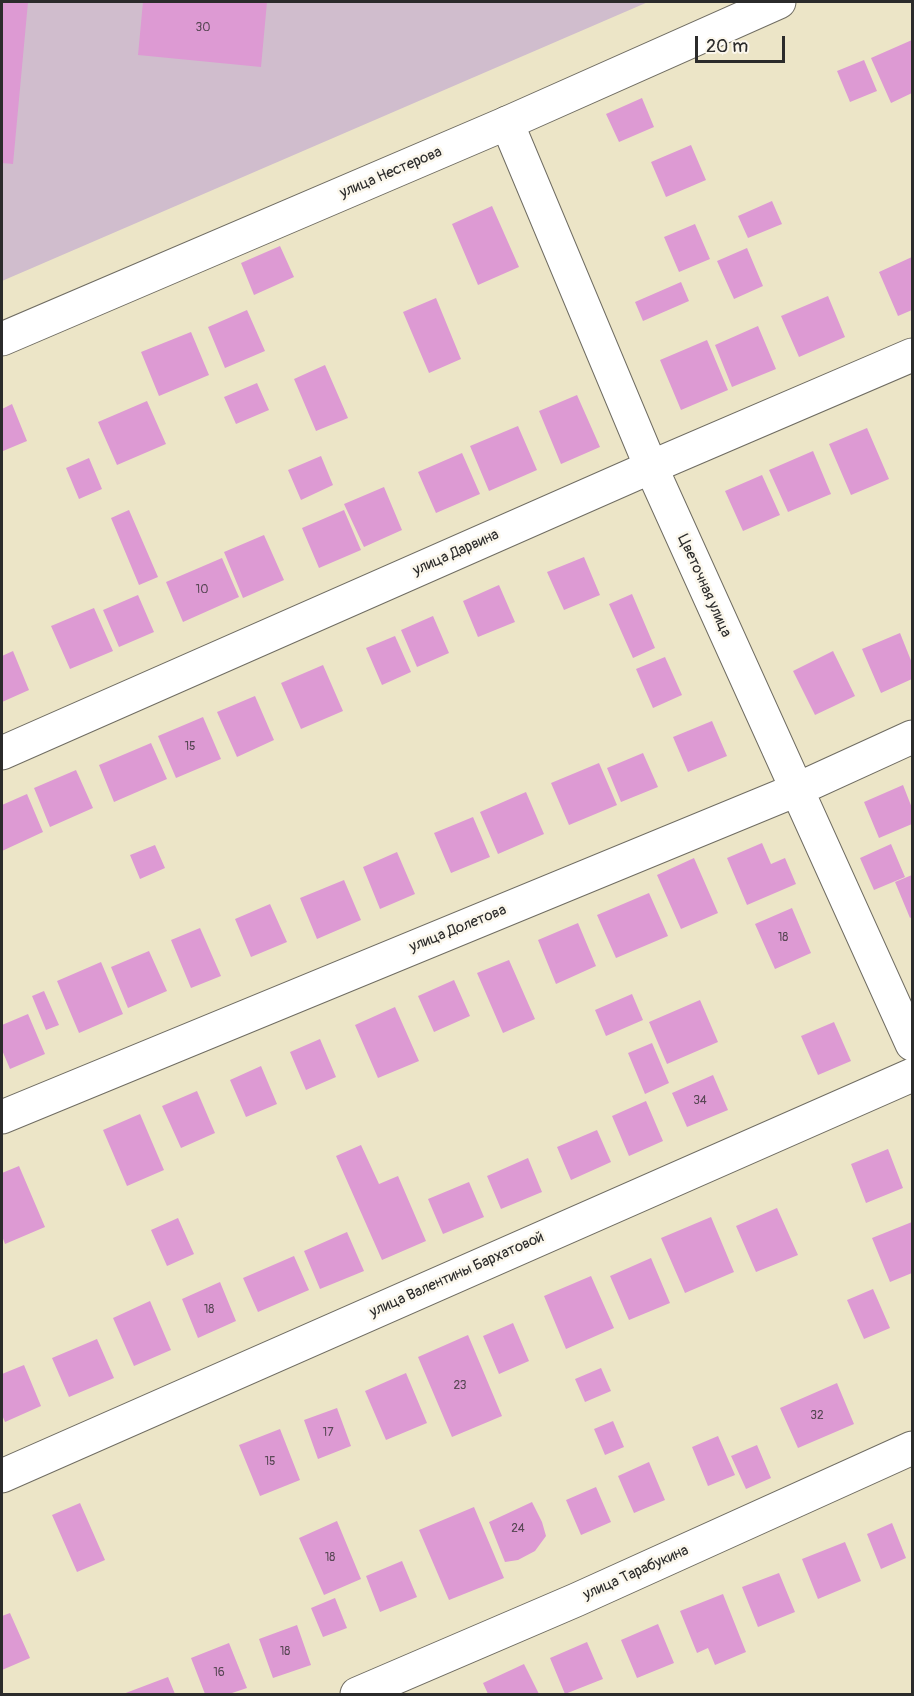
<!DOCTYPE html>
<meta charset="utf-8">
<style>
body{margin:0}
#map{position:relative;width:914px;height:1696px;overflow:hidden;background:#ece5c7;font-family:Pangolin,sans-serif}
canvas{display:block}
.frame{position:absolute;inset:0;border:3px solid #2b2b2b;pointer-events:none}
.scale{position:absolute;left:695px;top:36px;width:90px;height:27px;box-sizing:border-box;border:3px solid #2b2b2b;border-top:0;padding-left:8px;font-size:18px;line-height:21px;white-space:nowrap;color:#2b2b2b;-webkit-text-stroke:4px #fbf7ec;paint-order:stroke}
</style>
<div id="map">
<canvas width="914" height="1696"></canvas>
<div class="frame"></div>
<div class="scale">20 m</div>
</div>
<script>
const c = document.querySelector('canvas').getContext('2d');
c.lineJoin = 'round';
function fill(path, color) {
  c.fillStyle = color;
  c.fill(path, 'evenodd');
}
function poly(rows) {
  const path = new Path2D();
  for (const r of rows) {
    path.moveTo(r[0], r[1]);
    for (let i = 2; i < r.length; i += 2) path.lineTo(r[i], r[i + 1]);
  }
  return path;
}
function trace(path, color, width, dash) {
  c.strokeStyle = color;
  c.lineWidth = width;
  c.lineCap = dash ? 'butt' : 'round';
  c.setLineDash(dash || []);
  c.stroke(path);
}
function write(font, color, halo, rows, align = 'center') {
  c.font = font + ' Pangolin,sans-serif';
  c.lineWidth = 5;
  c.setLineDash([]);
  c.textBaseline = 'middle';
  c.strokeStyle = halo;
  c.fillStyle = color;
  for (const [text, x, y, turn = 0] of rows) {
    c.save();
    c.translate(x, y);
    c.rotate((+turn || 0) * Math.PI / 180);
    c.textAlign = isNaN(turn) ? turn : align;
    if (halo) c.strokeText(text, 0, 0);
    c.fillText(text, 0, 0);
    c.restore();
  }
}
fill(poly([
 [2,2,648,2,2,281]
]), '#d0bdcd');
fill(poly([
 [2,2,28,2,13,164,2,163],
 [143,2,267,2,261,67,138,55],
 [912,40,912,93,891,103,871,58],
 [864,60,877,91,850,102,837,71],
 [642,98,654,127,619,142,606,114],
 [691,145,706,180,666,197,651,162],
 [772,201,782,224,748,238,738,216],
 [492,206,519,267,478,285,452,224],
 [695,224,710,259,679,272,664,237],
 [280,246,294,277,254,295,241,263],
 [747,248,763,286,734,299,717,261],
 [912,257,912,310,898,316,879,272],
 [681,282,689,301,643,321,635,302],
 [828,296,845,337,799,357,781,316],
 [436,298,461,359,429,373,403,312],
 [247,310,265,351,225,368,208,327],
 [758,326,776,369,732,387,715,345],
 [191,332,209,375,159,396,141,352],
 [707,340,728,390,681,410,660,360],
 [325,365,348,418,316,431,294,379],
 [257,383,269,410,236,424,224,397],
 [577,395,600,447,561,464,539,411],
 [147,401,166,444,117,465,98,422],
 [12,404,27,441,3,451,2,409],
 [518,426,537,470,489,491,470,446],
 [867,428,889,479,851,495,829,444],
 [813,451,831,494,788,512,769,470],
 [462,453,480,494,436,513,418,472],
 [321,456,333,485,301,500,288,470],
 [89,458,102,489,79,499,66,468],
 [762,475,780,515,743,531,725,491],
 [384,487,402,530,364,547,344,504],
 [129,510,158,577,139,585,111,518],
 [344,510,361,550,319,568,302,528],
 [264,535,284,580,243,598,224,552],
 [584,557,600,595,564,610,547,572],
 [222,558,239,597,183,622,166,582],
 [499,585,515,622,478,637,463,601],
 [632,594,655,648,633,658,609,604],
 [138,595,154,632,119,647,103,610],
 [94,608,113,651,70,669,51,626],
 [433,616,449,653,417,667,401,630],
 [900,633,912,663,912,679,881,693,862,649],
 [395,636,411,672,382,685,366,648],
 [13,651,29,690,2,702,2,656],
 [833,651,855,696,815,715,793,671],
 [665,657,682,695,653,708,636,669],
 [323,665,343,711,301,729,281,683],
 [255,696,274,740,237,757,217,712],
 [203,717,221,759,176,778,158,736],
 [712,721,727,756,688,772,673,737],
 [151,743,167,779,114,802,99,765],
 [643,753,658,787,621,802,607,768],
 [599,763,617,805,569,825,551,783],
 [76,770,93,808,50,827,34,788],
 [903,785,912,808,912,824,879,838,864,802],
 [526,792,544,834,498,854,480,812],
 [27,794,43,832,2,851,2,805],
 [473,817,490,857,451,873,434,833],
 [762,843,771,864,785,858,796,884,747,905,727,858],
 [891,844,905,877,874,890,860,858],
 [155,845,165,868,140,879,130,855],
 [397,852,415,894,380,909,363,867],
 [694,858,718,913,681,929,657,875],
 [912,875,912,917,910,918,895,882],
 [344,880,361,920,317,939,300,898],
 [649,893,668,936,616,958,597,915],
 [270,904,287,942,251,957,235,919],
 [792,908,811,953,775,969,755,924],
 [578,923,596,966,556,984,538,940],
 [200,928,221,976,191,988,171,940],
 [149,951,167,991,128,1008,111,967],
 [509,960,535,1019,503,1033,477,973],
 [101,962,123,1014,79,1033,57,981],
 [454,980,470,1016,434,1032,418,996],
 [44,991,59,1025,46,1030,32,996],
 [632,994,643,1020,606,1036,595,1010],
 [700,1000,718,1042,667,1064,649,1022],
 [395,1007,419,1061,378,1078,355,1025],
 [28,1014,45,1054,10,1069,2,1050,2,1025],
 [834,1022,851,1061,818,1075,801,1036],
 [320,1039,336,1077,306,1090,290,1052],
 [652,1043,669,1083,645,1094,628,1053],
 [261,1066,277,1104,246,1117,230,1080],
 [713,1075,728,1110,687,1127,672,1093],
 [197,1091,215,1133,181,1148,162,1106],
 [646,1101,663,1141,629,1156,612,1116],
 [140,1114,164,1170,127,1186,103,1130],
 [597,1130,611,1162,571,1180,557,1147],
 [361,1145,379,1184,398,1176,426,1241,382,1260,336,1156],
 [888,1149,903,1188,866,1203,851,1164],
 [528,1158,542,1192,501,1209,487,1176],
 [19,1166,45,1227,5,1244,2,1236,2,1173],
 [469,1182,484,1217,443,1234,428,1199],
 [777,1208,798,1255,756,1272,736,1226],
 [711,1217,734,1272,685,1293,661,1238],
 [178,1218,194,1254,167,1266,151,1230],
 [912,1222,912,1273,890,1282,872,1238],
 [347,1232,364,1271,320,1289,304,1251],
 [294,1256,309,1290,258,1312,243,1278],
 [651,1258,670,1303,629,1320,610,1276],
 [591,1276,614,1328,566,1349,544,1296],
 [220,1282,236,1321,198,1338,182,1299],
 [873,1289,890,1328,864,1339,847,1300],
 [150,1301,171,1350,134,1366,113,1318],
 [513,1323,529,1361,499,1374,483,1336],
 [468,1335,502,1416,452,1437,418,1357],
 [97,1339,114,1378,69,1397,52,1358],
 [24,1365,41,1406,5,1422,2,1415,2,1374],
 [601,1368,611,1391,585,1402,575,1379],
 [406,1373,427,1423,386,1440,365,1391],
 [837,1383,854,1424,798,1448,780,1408],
 [337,1408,351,1446,318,1459,304,1420],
 [613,1421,624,1447,605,1455,594,1429],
 [280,1429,300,1480,260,1496,239,1445],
 [718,1436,735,1475,708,1486,692,1447],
 [757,1445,771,1478,746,1489,731,1456],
 [649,1462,665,1500,634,1513,618,1476],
 [596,1487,611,1522,581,1535,566,1500],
 [532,1502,542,1522,546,1536,535,1551,518,1560,505,1562,489,1522],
 [80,1503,105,1560,77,1572,52,1515],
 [474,1507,504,1578,449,1600,419,1530],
 [337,1521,361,1579,324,1595,299,1538],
 [892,1523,906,1558,881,1569,867,1534],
 [845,1542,861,1581,818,1599,802,1559],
 [402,1561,417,1597,380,1612,366,1576],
 [779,1573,795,1612,758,1627,742,1587],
 [723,1594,746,1652,715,1665,708,1648,697,1653,680,1611],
 [335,1598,347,1628,323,1637,311,1608],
 [10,1613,30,1658,2,1670,2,1616],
 [658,1624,674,1663,637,1678,621,1640],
 [297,1625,311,1665,273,1678,259,1639],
 [587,1642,603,1679,565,1694,550,1658],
 [229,1643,247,1688,229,1694,205,1694,191,1658],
 [524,1664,539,1694,488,1694,483,1683],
 [168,1677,175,1694,123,1694]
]), '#dd9ad3');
const street = poly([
 [507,123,651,467,912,1044],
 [2,753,651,467,912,355],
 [2,1117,796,790,912,737],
 [2,1476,912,1075]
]);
const secondary = poly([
 [2,339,507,123,779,2],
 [357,1694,576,1600,912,1448]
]);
trace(street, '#6f6c62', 35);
trace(secondary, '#6f6c62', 35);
trace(street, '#fff', 33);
trace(secondary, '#fff', 33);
write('12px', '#584755', null, [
 ["30",203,28],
 ["10",202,590],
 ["15",190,747],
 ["18",783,938],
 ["34",700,1101],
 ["18",209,1310],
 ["23",460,1386],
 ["32",817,1416],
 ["17",328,1433],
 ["15",270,1462],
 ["24",518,1529],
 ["18",330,1558],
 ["18",285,1652],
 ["16",219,1673]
]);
write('15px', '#2b2b2b', '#fbf7ec', [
 ["улица Нестерова",391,173,-23],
 ["улица Дарвина",456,553,-24],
 ["Цветочная улица",704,586,66],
 ["улица Долетова",458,929,-22],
 ["улица Валентины Бархатовой",457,1275,-24],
 ["улица Тарабукина",636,1573,-24]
]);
</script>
